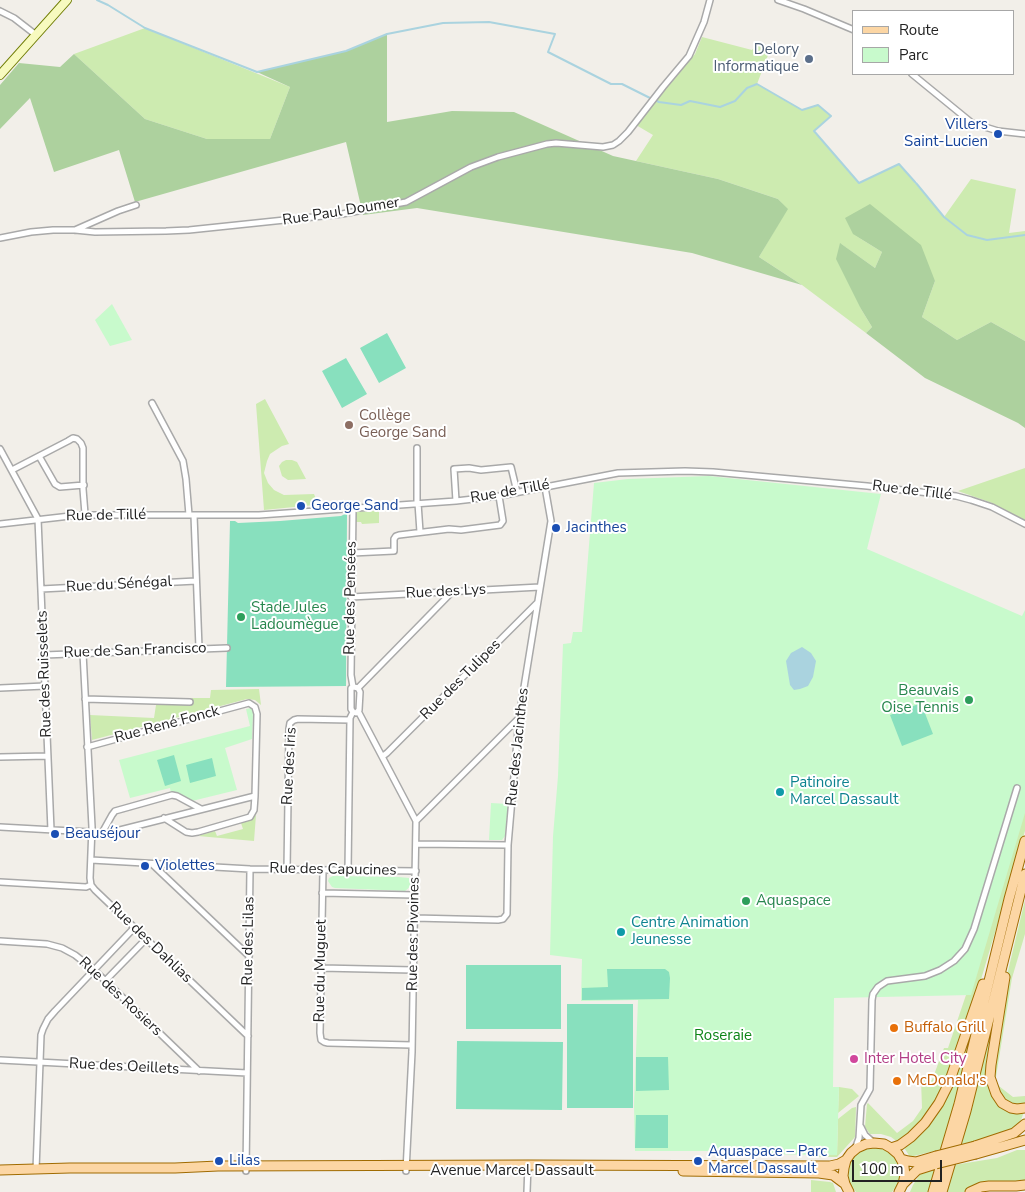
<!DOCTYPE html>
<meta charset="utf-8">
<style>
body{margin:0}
#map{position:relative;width:1025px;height:1192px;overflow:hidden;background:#f2efe9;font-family:"Nunito Sans",sans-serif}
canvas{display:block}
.legend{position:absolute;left:852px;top:10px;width:162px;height:65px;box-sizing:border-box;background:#fff;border:1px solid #a7a7a7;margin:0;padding:6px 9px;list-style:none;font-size:15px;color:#222}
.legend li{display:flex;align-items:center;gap:10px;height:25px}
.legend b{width:25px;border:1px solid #a7a7a7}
.scale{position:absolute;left:852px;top:1160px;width:90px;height:22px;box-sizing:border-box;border:2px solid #222;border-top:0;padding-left:6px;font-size:15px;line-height:18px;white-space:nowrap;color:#222;-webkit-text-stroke:4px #fff;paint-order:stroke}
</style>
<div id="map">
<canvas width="1025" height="1192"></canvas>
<ul class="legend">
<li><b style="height:6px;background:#fcd6a4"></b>Route</li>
<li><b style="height:14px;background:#c8facc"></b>Parc</li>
</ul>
<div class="scale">100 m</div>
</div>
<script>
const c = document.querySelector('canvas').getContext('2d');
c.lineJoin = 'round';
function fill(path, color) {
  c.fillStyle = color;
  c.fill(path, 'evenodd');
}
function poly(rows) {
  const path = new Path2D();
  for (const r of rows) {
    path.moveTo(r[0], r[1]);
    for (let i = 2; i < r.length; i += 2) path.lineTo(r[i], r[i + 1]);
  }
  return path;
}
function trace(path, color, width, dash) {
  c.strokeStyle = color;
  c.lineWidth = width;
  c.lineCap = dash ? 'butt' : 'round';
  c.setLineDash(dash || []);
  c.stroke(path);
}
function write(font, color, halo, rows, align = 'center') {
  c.font = font + ' "Nunito Sans",sans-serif';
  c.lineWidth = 4;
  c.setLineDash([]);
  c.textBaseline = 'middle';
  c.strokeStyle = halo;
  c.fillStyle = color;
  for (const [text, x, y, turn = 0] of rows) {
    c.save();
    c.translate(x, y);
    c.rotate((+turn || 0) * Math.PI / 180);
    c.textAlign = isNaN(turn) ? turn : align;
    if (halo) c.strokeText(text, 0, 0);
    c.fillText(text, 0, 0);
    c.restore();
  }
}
fill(poly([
 [145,28,290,87,270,139,207,139,145,119,74,54],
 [702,37,752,50,756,44,770,50,757,84,802,110,818,105,831,116,814,131,859,183,899,164,944,217,971,179,1016,189,1009,233,1025,231,1025,341,991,322,957,340,922,317,935,281,853,234,882,252,875,268,841,244,861,309,872,327,866,333,802,285,759,257,787,209,778,199,718,179,636,161,653,135,636,125,695,54],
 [265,399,289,444,282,446,270,454,267,461,264,473,268,483,274,490,284,495,314,494,316,499,314,505,264,510,256,404],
 [286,460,292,460,297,462,306,479,288,480,282,476,279,466,282,462],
 [1025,468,1025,521,992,503,958,491],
 [379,510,379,523,362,524,361,522,355,522,355,512],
 [259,689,261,705,255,700,247,699,92,740,90,715,154,718,156,705,191,705,192,698,210,698,211,690],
 [1025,788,1025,831,977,993,949,1077,928,1117,899,1143,891,1137,881,1134,870,1134,865,1127,867,1104,868,1103,897,1133,913,1121,922,1108,921,1080,932,1080,944,1048,948,1048,985,939],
 [256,815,254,841,198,836,215,831,217,836,243,829,241,823,250,820],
 [1025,900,1025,934,1012,978,995,1083,1013,1097,1025,1096,1025,1103,1016,1107,1005,1102,992,1077,1007,975],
 [979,1009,958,1093,942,1149,910,1157,903,1146,930,1120],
 [995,1009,997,1010,989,1061,999,1103,1025,1109,1021,1120,1016,1127,1011,1130,973,1142,961,1144],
 [839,1087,852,1089,859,1096,838,1113],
 [856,1107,855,1137,837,1157,811,1157,811,1155,837,1154,838,1119,852,1108],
 [874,1147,885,1150,891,1154,896,1159,899,1166,900,1173,898,1184,892,1192,856,1192,849,1183,848,1172,849,1165,852,1158,860,1151,867,1148],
 [1017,1150,1025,1150,1025,1181,966,1192,947,1192,954,1165,997,1158],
 [937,1169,929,1192,910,1192,913,1185,921,1173,928,1170],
 [811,1180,830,1182,833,1183,836,1192,811,1192]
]), '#cdebb0');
fill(poly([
 [387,34,387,122,452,111,514,112,613,156,718,179,778,199,788,209,759,257,802,285,692,253,417,208,363,215,346,142,135,202,119,150,54,172,30,98,0,129,0,85,19,63,60,67,74,54,145,119,207,139,270,139,290,87,257,72,346,51],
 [870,204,921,245,935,281,922,317,957,340,991,322,1025,341,1025,428,1018,423,925,378,866,333,872,327,861,309,836,259,840,243,875,268,882,252,853,234,845,218]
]), '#add19e');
fill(poly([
 [112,304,132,340,110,346,95,320],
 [709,476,881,494,867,549,1022,616,1025,610,1025,813,971,995,834,998,833,1087,839,1087,837,1155,752,1154,751,1151,635,1151,634,1105,638,1000,581,1001,582,959,550,955,553,836,558,776,563,644,571,643,573,632,582,632,594,483,628,479],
 [251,708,253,712,252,739,225,748,237,790,192,801,171,793,170,788,130,798,119,760,250,726,246,709],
 [491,803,508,804,505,836,502,840,489,840],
 [333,876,399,877,409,878,411,882,411,886,405,891,335,888,332,887,328,881,329,878]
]), '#c8facc');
fill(poly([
 [387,333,406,368,379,383,360,348],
 [346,358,367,394,342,408,322,371],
 [347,513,346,686,226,687,230,521,235,521,238,523,280,521,341,516],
 [921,703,933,734,902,746,890,715],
 [174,755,181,781,165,786,157,760],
 [212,758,216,776,190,783,186,765],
 [466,965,561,965,561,1029,466,1029],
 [607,969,665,969,669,972,670,978,669,999,582,1000,582,988,608,987],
 [567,1004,633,1004,633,1108,567,1108],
 [457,1041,563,1042,562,1110,456,1109],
 [636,1057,668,1057,669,1090,636,1091],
 [636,1115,668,1115,668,1148,635,1148]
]), '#88e0be');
fill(poly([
 [802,647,811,653,816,661,813,677,808,686,800,689,794,690,790,685,786,661,791,653]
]), '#aad3df');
trace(poly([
 [97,0,108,5,145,28,257,72,346,51,387,34,443,23,489,22,555,34,548,52,611,84,622,84,650,98],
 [655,100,659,102,681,105,690,101,720,107,735,101,747,88,757,84,802,110,818,105,831,116,814,131,859,183,899,164,915,182],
 [916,183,944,217,967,235,987,240,1025,235]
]), '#aad3df', 2);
const minor = poly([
 [778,0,804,9,854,30],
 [0,11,14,18,36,35],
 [912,74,972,123,998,131,1025,134],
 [75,230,118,211,136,205],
 [0,238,31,232,53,230,75,230,95,232,166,231,189,230,342,214,406,202,471,167,498,157,547,144,556,143,603,147,613,145,619,141,628,132,663,87,689,56,704,22,710,0],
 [152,403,183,461,186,479,189,515],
 [0,449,38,519,51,830],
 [39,456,55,484,60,487,84,485],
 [12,470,68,441,73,438,77,439,81,443,83,448,83,489,85,514],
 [456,501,454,469,469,468,481,470,511,467,517,492],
 [417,503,417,448],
 [418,503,420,532],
 [194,515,199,648],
 [0,524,79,515,259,515,456,501,499,496,618,473,685,471,713,472,867,486,956,496,971,500,992,507,1025,524],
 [352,553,394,551,394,539,396,536,399,535,449,529,461,530,500,525,503,521,499,496],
 [41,589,196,581],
 [351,597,540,587],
 [83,653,92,827,90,878,91,885,95,890,248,1036],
 [44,655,227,648],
 [353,687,351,675,353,508],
 [354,687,358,688,360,692,359,710,356,713,353,712,351,709,351,688,354,687],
 [0,688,45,686],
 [358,688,452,592],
 [85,699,190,702],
 [358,711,416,821,412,1052,406,1171],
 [383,756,387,753,537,603],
 [0,757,48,756],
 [164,818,186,832,192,833,198,832,250,817,254,810,255,796],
 [416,821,519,718],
 [0,827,108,833,255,796,257,714,255,707,249,703,87,747],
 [102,833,112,815,115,811,172,795,177,796,201,809],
 [416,844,508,845],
 [91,860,250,869,416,871],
 [152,864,249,956],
 [287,870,289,729,290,723,294,720,298,719,350,720],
 [323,870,320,1033,321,1040,324,1042,328,1043,412,1045],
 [348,871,350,718,353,712],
 [0,882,86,887,91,885],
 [322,893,415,895],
 [414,918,498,920,503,919,507,914,508,845,519,718,551,521,545,487],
 [0,941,47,944,62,948,75,955,94,970,199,1071],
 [321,968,413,970],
 [105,981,146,939],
 [0,1060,247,1073],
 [861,1127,865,1135,874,1143],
 [855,1149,859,1138,861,1105,870,1089,872,1000,873,994,878,987,887,981,925,976,940,970,954,961,965,949,974,929,1017,788],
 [36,1170,41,1035,43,1029,48,1019,55,1011,134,928],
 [246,1171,250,869],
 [527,1192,528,1165]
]);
const secondary = poly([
 [0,75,67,0]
]);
const primary = poly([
 [1005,977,991,1065,990,1077,996,1094,1002,1103,1011,1108,1017,1109,1025,1108],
 [975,1146,1014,1133,1025,1124],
 [891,1148,900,1145,911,1137,925,1123,939,1103,949,1083,983,984],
 [976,1154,1025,1140],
 [901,1159,908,1161,916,1162,936,1156],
 [0,1170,70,1168,175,1168,218,1166,528,1165,830,1166,839,1164,846,1160],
 [683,1171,819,1173,833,1175,845,1184],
 [903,1184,917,1170,936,1164],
 [849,1192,845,1184,843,1176,844,1168,846,1160,851,1153,857,1148,866,1144,874,1143,884,1144,891,1148,898,1154,902,1161,904,1167,905,1175,903,1184,899,1192],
 [933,1192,959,1104,1009,899,1025,841],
 [942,1192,966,1111,1025,874],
 [970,1192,981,1187,989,1186,1016,1186,1025,1185]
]);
trace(minor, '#a9a9a9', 8);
trace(secondary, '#707d05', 10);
trace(primary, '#a06b00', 11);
trace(minor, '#fff', 5);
trace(secondary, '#f7fabf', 8);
trace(primary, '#fcd6a4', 9);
const primaryBridge = poly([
 [936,1156,975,1146],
 [936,1164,976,1154]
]);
trace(primaryBridge, '#a06b00', 11, []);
trace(primaryBridge, '#fcd6a4', 9);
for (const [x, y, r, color] of [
 [809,59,5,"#5c6f8a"],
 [998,134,5,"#1a4fb4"],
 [349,425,5,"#8d6e63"],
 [301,506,5,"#1a4fb4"],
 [556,528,5,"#1a4fb4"],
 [241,617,5,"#2e9e5b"],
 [969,700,5,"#2e9e5b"],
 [780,792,5,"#0f9aa8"],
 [55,834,5,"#1a4fb4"],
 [145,866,5,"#1a4fb4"],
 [746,901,5,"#2e9e5b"],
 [621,932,5,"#0f9aa8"],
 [894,1028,5,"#e8710a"],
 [854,1059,5,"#d1479c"],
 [897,1081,5,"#e8710a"],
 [219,1161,5,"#1a4fb4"],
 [698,1161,5,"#1a4fb4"]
]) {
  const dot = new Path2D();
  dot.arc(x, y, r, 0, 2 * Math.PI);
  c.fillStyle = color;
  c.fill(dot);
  trace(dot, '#fff', 2);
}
write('15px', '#4e5e75', '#fff', [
 ["Delory",799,50],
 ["Informatique",799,67]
], 'right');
write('15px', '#164399', '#fff', [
 ["Villers",988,125,"right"],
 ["Saint-Lucien",988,142,"right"],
 ["George Sand",311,506],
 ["Jacinthes",566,528],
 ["Beauséjour",65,834],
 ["Violettes",155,866],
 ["Aquaspace – Parc",708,1152],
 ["Marcel Dassault",708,1169],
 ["Lilas",229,1161]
], 'left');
write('15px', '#222', '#fff', [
 ["Rue Paul Doumer",341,212,-9],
 ["Rue de Tillé",912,491,7],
 ["Rue de Tillé",510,492,-10],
 ["Rue de Tillé",106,516,-1],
 ["Rue du Sénégal",119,585,-3],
 ["Rue des Lys",446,592,-3],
 ["Rue des Pensées",351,598,-89],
 ["Rue de San Francisco",135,651,-2],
 ["Rue des Ruisselets",45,674,-92],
 ["Rue des Tulipes",461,680,-45],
 ["Rue René Fonck",167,725,-15],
 ["Rue des Jacinthes",518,747,-84],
 ["Rue des Iris",290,766,-87],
 ["Rue des Capucines",333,870,1],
 ["Rue des Pivoines",414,934,-89],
 ["Rue des Lilas",249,941,-89],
 ["Rue des Dahlias",150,943,44],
 ["Rue du Muguet",321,971,-89],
 ["Rue des Rosiers",120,997,43],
 ["Rue des Oeillets",124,1067,3],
 ["Avenue Marcel Dassault",512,1171]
]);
write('15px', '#785e54', '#fff', [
 ["Collège",359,416],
 ["George Sand",359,433]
], 'left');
write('15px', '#27864d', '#fff', [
 ["Stade Jules",251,608],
 ["Ladoumègue",251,625],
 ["Beauvais",959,691,"right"],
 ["Oise Tennis",959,708,"right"],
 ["Aquaspace",756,901]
], 'left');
write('15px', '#0d838f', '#fff', [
 ["Patinoire",790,783],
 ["Marcel Dassault",790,800],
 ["Centre Animation",631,923],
 ["Jeunesse",631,940]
], 'left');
write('15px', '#c56008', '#fff', [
 ["Buffalo Grill",904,1028],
 ["McDonald's",907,1081]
], 'left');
write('15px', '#0c8416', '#fff', [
 ["Roseraie",723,1036]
]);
write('15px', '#b23c85', '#fff', [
 ["Inter Hotel City",864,1059]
], 'left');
</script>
